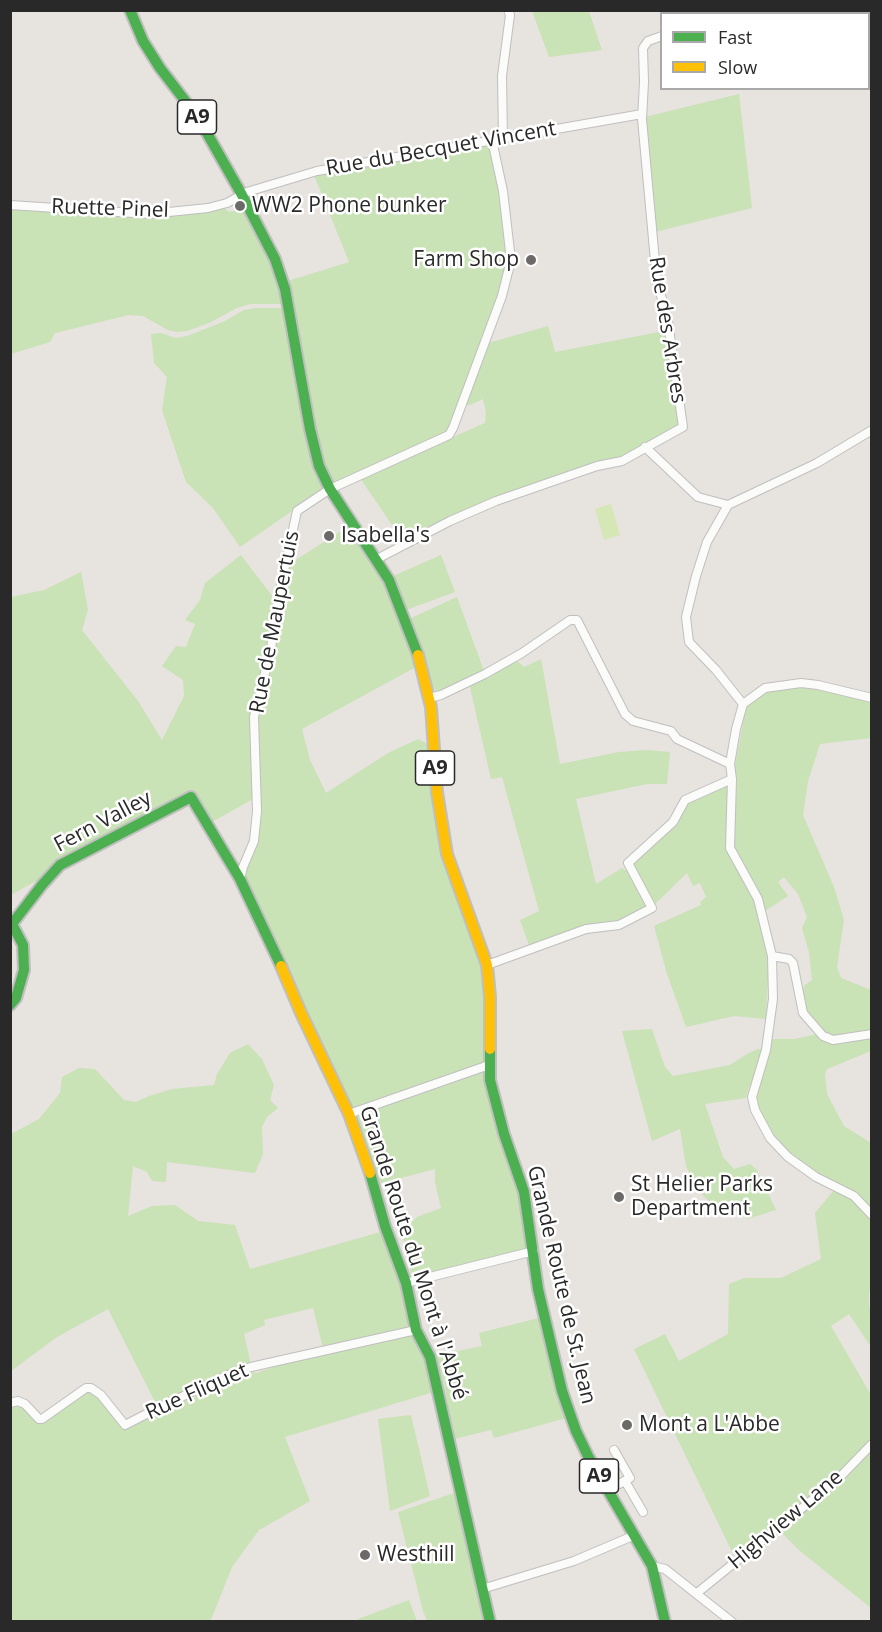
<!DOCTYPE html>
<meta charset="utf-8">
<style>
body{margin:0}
#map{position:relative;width:882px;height:1632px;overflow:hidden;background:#e7e3de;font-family:"Open Sans",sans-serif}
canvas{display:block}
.frame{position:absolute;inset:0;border:12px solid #292929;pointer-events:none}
.legend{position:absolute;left:660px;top:12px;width:210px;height:78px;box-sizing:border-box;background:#fff;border:2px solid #a9a9a9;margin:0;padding:8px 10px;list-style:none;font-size:18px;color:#292929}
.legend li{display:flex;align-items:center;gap:12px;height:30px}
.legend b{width:30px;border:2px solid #a9a9a9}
</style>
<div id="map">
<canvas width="882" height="1632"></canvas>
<div class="frame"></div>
<ul class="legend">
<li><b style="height:8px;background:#4caf50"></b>Fast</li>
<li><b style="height:8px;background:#ffc107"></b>Slow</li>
</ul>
</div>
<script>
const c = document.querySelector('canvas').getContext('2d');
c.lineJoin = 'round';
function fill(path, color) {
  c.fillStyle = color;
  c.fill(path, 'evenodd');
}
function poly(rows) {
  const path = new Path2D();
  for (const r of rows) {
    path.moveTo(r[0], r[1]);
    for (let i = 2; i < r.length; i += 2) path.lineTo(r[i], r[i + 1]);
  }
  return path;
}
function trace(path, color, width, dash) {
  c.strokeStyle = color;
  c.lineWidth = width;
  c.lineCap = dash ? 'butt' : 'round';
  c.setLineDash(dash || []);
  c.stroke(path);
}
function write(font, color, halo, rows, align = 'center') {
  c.font = font + ' "Open Sans",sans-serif';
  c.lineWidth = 5;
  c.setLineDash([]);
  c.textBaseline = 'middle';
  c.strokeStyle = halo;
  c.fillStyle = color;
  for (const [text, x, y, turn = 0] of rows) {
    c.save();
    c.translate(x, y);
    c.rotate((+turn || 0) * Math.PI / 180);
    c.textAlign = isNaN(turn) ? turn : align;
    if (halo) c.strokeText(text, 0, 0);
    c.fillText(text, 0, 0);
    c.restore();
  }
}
fill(poly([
 [532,11,589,11,602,50,549,57],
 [739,94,752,208,655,232,645,117],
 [488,144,500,182,508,257,505,275,450,428,442,436,334,485,322,460,288,281,349,262,314,175],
 [10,207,207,212,225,208,228,212,245,209,279,279,282,304,250,304,237,308,209,323,187,331,177,332,168,330,143,316,129,315,55,333,50,342,11,354],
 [255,308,282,308,284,310,323,487,318,493,240,547,213,508,186,482,162,410,167,377,154,363,151,334,161,333,176,338,187,336,225,321,244,310],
 [548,326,555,352,665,331,668,333,679,425,621,459,454,516,403,541,360,478,485,423,486,412,483,399,470,405,463,405,488,343],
 [349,526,381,573,416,667,302,729,310,760,326,793,388,753,418,739,430,745,443,858,479,958,485,992,486,1071,520,1198,529,1248,412,1278,402,1232,417,1217,441,1208,435,1182,435,1169,378,1184,244,873,260,809,258,716,275,644,280,597,288,558,294,561],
 [241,555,276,601,252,717,255,798,210,823,192,793,11,895,11,597,44,590,81,572,88,610,82,630,138,701,162,740,184,696,183,680,162,666,176,646,186,647,195,624,185,620,200,600,205,583],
 [441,555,455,592,406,610,391,577],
 [457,597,484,671,436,694,434,687,430,688,409,619],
 [541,659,560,764,619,752,646,750,670,752,667,784,647,784,576,799,596,884,622,868,627,871,647,904,643,908,614,924,530,948,520,920,539,911,502,777,491,779,469,683,516,660,524,667],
 [801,686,818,688,871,700,871,738,820,744,808,781,803,815,834,887,844,920,837,967,841,978,871,990,871,1031,833,1038,825,1035,805,1012,802,996,804,986,812,980,809,952,802,928,807,917,798,894,784,877,778,882,788,896,765,911,757,887,734,847,737,780,735,765,746,708,766,690],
 [730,782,727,848,754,901,769,957,766,1019,734,1016,686,1027,667,974,654,926,701,905,700,902,706,897,700,883,693,886,687,873,654,905,631,864,687,802],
 [652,1029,665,1067,673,1076,730,1065,747,1054,758,1049,763,1049,761,1060,748,1090,746,1098,705,1104,723,1157,734,1169,750,1164,757,1170,776,1210,747,1219,740,1212,712,1204,697,1189,686,1166,680,1129,652,1141,622,1031],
 [817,1034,821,1039,833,1043,871,1037,871,1051,827,1069,825,1074,827,1094,844,1126,871,1143,871,1210,848,1189,814,1171,788,1151,771,1132,759,1109,756,1097,757,1089,767,1062,770,1039,795,1039],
 [248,1044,262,1059,274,1085,270,1100,278,1108,267,1117,262,1127,263,1154,255,1173,167,1162,166,1182,152,1181,147,1172,133,1166,128,1216,152,1206,175,1205,198,1221,235,1225,250,1269,384,1231,402,1281,411,1324,403,1330,323,1348,313,1308,264,1320,265,1325,244,1334,251,1365,157,1406,108,1309,57,1337,11,1371,11,1134,39,1119,60,1093,62,1077,79,1068,95,1069,124,1100,136,1102,149,1096,172,1089,214,1085,217,1074,230,1053],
 [834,1190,854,1201,871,1220,872,1287,869,1292,869,1305,871,1313,871,1347,849,1314,831,1326,871,1395,871,1441,839,1475,736,1560,634,1349,665,1334,679,1361,728,1334,729,1284,744,1278,781,1278,821,1259,815,1213],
 [539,1318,566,1418,494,1438,491,1430,454,1439,444,1383,434,1356,482,1346,479,1333],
 [406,1335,415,1337,440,1390,285,1437,310,1501,259,1530,232,1567,210,1622,11,1621,10,1406,15,1405,22,1407,39,1424,81,1395,91,1392,99,1397,125,1428,250,1372,257,1373,286,1362],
 [411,1415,430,1496,390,1511,378,1419],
 [871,1447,871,1608,800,1551,781,1532,841,1479],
 [457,1492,488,1621,427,1621,423,1611,398,1512],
 [409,1600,417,1621,354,1621,358,1619]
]), '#c9e2b6');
fill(poly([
 [611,504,620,535,604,540,595,509]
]), '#d4e7b4');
const street = poly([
 [868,20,872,17],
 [503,138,502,76,510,15,508,10],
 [10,205,149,214,208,208,227,203,247,192,317,171,642,114],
 [645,447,698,497,728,505],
 [377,559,450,521,496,501,597,466,622,461,683,427,667,315,657,283,642,119,644,82,643,48,648,41,662,36],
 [429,698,441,695,485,674,522,653,570,620,577,620,625,714,633,721,671,731,677,739,730,764],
 [743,704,736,729,730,764,732,779,730,848,758,899,772,956,773,999,766,1050,752,1097,755,1110,770,1138,788,1157,816,1177,854,1196,872,1215],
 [743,704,716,670,689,642,686,617,696,576,707,542,728,505,817,463,872,430],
 [743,704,765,688,801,683,818,685,872,698],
 [240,879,243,867,254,841,257,811,254,717,271,649,277,603,297,511,330,489,449,435,453,428,502,296,511,260,503,191,492,140],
 [772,956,789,959,793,963,803,1013,823,1036,833,1040,872,1034],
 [487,965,586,929,619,925,652,908,628,863,673,822,685,800,732,779],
 [349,1114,489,1065],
 [406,1283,534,1251],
 [10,1403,18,1401,25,1404,39,1419,42,1419,86,1388,91,1388,101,1395,125,1425,158,1408,226,1376,251,1367,416,1330],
 [625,1481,643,1512],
 [608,1490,630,1478,614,1450],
 [652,1566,665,1569,732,1622],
 [482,1589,574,1561,635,1535],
 [697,1593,838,1479,872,1444]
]);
const fast = poly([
 [130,10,143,41,160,68,199,119,242,195,275,259,285,289,310,429,319,466,330,489,389,580,418,655],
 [10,1005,16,998,24,970,23,945,12,924,42,885,60,865,191,797,240,879,281,966],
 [490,1049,490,1080,504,1134,524,1192,538,1289,562,1391,576,1431,588,1456,652,1566,665,1622],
 [370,1173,385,1226,406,1283,416,1330,430,1357,490,1622]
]);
const slow = poly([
 [418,655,431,707,437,792,447,854,487,965,490,997,490,1049],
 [281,966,301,1013,349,1114,370,1173]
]);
trace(street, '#c0bfc0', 10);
trace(fast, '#c0bfc0', 14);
trace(slow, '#c0bfc0', 14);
trace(street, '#fbfbfa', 8);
trace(fast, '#4caf50', 10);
trace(slow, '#ffc107', 10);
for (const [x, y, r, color] of [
 [240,206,6,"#6c6a68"],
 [531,260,6,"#6c6a68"],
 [329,536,6,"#6c6a68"],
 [619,1197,6,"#6c6a68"],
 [627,1425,6,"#6c6a68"],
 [365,1555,6,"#6c6a68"]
]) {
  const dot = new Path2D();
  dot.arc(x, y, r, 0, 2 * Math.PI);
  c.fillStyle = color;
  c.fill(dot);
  trace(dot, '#fff', 2);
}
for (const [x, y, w] of [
 [197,117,39],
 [435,768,39],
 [599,1476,39]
]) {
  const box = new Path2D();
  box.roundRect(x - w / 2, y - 17, w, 34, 4.5);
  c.fillStyle = '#fff';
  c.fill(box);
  trace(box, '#292929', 1.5);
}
write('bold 20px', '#292929', null, [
 ["A9",197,117],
 ["A9",435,768],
 ["A9",599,1476]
]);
write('21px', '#292929', '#fff', [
 ["Rue du Becquet Vincent",441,149,-10],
 ["Ruette Pinel",110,209,2],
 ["Rue des Arbres",667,330,81],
 ["Rue de Maupertuis",275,622,-79],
 ["Fern Valley",103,822,-28],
 ["Grande Route du Mont à l'Abbé",413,1253,72],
 ["Grande Route de St. Jean",561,1285,77],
 ["Rue Fliquet",197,1392,-24],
 ["Highview Lane",786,1520,-40]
]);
write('21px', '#292929', '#fff', [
 ["WW2 Phone bunker",252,206],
 ["Farm Shop",519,260,"right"],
 ["Isabella's",341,536],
 ["St Helier Parks",631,1185],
 ["Department",631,1209],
 ["Mont a L'Abbe",639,1425],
 ["Westhill",377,1555]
], 'left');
</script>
